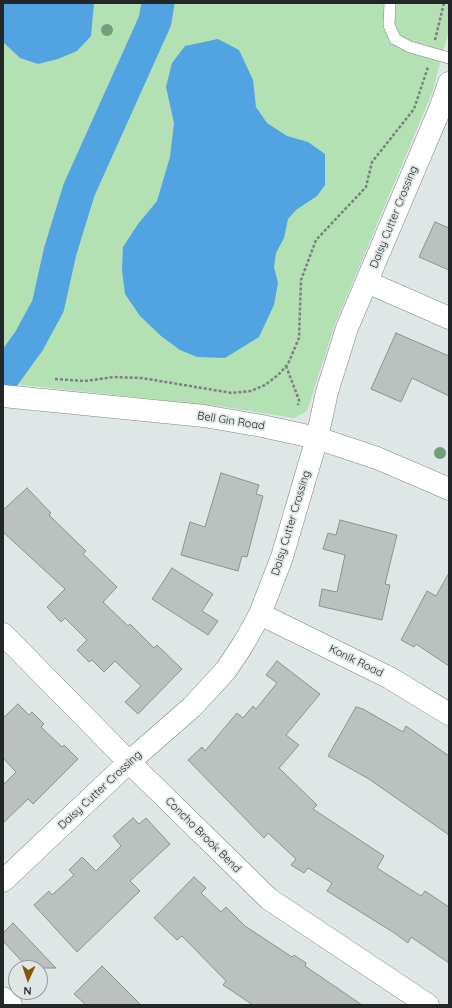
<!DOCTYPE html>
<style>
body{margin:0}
#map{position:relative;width:452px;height:1008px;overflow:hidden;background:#dfe6e6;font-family:Quicksand,sans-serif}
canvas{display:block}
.frame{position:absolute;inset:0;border:4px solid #242727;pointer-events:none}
.north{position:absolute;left:8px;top:960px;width:40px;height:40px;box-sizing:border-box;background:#dfe6e6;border:1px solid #949a9a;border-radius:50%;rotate:183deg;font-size:11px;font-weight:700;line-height:16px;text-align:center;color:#242727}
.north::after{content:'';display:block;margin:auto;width:14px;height:18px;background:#8a5800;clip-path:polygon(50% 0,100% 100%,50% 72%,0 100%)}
</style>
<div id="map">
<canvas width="452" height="1008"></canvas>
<div class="frame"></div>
<div class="north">N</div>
</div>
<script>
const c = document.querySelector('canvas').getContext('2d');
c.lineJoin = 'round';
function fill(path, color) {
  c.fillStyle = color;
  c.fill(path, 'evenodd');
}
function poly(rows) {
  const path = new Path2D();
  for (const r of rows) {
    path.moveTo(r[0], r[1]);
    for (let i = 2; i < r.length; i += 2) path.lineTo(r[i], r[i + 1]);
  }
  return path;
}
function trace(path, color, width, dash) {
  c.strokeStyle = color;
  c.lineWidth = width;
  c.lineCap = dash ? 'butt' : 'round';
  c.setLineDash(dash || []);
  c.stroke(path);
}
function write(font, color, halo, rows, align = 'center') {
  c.font = font + ' Quicksand,sans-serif';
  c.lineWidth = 3.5;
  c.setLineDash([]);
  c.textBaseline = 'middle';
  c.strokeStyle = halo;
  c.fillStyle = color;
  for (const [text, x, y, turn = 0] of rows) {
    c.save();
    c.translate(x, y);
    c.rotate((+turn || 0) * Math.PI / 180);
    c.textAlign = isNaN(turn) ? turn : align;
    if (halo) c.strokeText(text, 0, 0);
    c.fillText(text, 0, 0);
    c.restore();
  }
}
fill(poly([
 [3,3,449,3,449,30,432,93,334,327,307,411,294,418,225,407,3,383]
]), '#b3e1b4');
fill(poly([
 [3,3,94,3,91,36,77,51,58,59,38,64,20,58,3,42],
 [218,39,239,50,253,80,256,107,267,123,287,136,308,142,325,154,325,185,317,196,296,210,288,219,284,238,276,253,274,267,278,283,274,305,259,337,225,358,197,357,180,350,161,336,140,316,125,294,122,270,123,247,138,224,157,201,170,157,174,123,166,87,172,63,185,46]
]), '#52a3e2');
trace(poly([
 [3,377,29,341,48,306,60,252,79,190,155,21,158,3]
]), '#52a3e2', 33);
const building = poly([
 [435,222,449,228,449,270,419,257,435,222],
 [396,333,449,356,449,396,412,378,401,402,371,389,396,333],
 [221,473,259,485,256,494,263,496,247,557,242,556,238,571,181,555,190,522,205,527,221,473],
 [27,488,51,513,49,515,86,551,83,554,117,587,103,602,128,626,130,624,154,648,157,645,182,669,138,714,125,702,141,686,115,661,104,672,92,660,89,662,77,650,87,640,65,618,61,622,47,607,65,589,3,532,3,510,27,488],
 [340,520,397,535,385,584,390,585,382,620,319,606,322,589,337,592,345,555,323,549,328,533,336,535,340,520],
 [172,568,213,594,202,611,218,621,208,635,152,599,172,568],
 [449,573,449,666,416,644,414,647,401,640,427,591,436,596,449,573],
 [277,661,320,694,286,735,299,745,279,768,317,805,313,809,384,856,377,868,421,896,425,891,449,907,449,963,411,937,408,943,396,934,327,891,332,883,308,868,304,873,291,865,296,859,268,833,264,838,188,760,202,747,205,751,237,713,243,718,253,706,256,709,277,683,266,675,277,661],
 [18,704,29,715,32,712,44,724,41,727,62,747,64,745,78,759,33,804,28,799,3,823,3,785,16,772,3,758,3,718,18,704],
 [356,707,363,709,403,732,406,726,449,756,449,835,369,779,328,756,356,707],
 [133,818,139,824,146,818,170,844,130,881,140,891,77,952,34,905,49,891,52,895,74,875,69,870,82,857,96,871,121,846,113,836,133,818],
 [194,877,206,888,201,893,221,912,226,907,245,926,292,957,294,955,306,963,305,966,362,1005,253,1005,223,985,226,981,182,936,177,940,154,918,194,877],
 [13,923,56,968,28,968,3,941,3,933,13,923],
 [102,966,141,1005,86,1005,74,994,102,966]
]);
fill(building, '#bbc1bf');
trace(building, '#8c928f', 1);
const service = poly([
 [390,3,389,25,395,39,410,47,449,58]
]);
const minor = poly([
 [367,282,449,318],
 [3,396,204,416,262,426,317,438,377,458,449,489],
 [260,614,390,678,449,714],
 [3,634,129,762,269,899,428,1005],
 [3,881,129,762,192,707,226,670,244,643,260,614,282,557,317,438,327,392,347,328,440,109,449,83],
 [3,998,11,1005]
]);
trace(service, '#7f8686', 12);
trace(minor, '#7f8686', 23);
trace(poly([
 [435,40,444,3],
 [286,366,299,400,298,405],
 [55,379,85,381,114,377,142,378,232,393,251,391,265,385,278,375,288,364,299,338,301,280,316,240,366,187,372,162,414,109,428,67]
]), '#7b8080', 2.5, [3, 2]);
trace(service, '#fff', 11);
trace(minor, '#fff', 22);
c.fillStyle = '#729f7c';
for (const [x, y] of [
 [107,30],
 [440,453]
]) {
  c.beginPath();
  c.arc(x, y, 6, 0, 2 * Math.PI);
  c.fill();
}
write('11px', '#242727', '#dfe6e6', [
 ["Daisy Cutter Crossing",394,217,-68],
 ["Bell Gin Road",231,421,9],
 ["Daisy Cutter Crossing",291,523,-73],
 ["Konik Road",356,661,26],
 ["Daisy Cutter Crossing",100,790,-43],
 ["Concho Brook Bend",203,835,45]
]);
</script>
